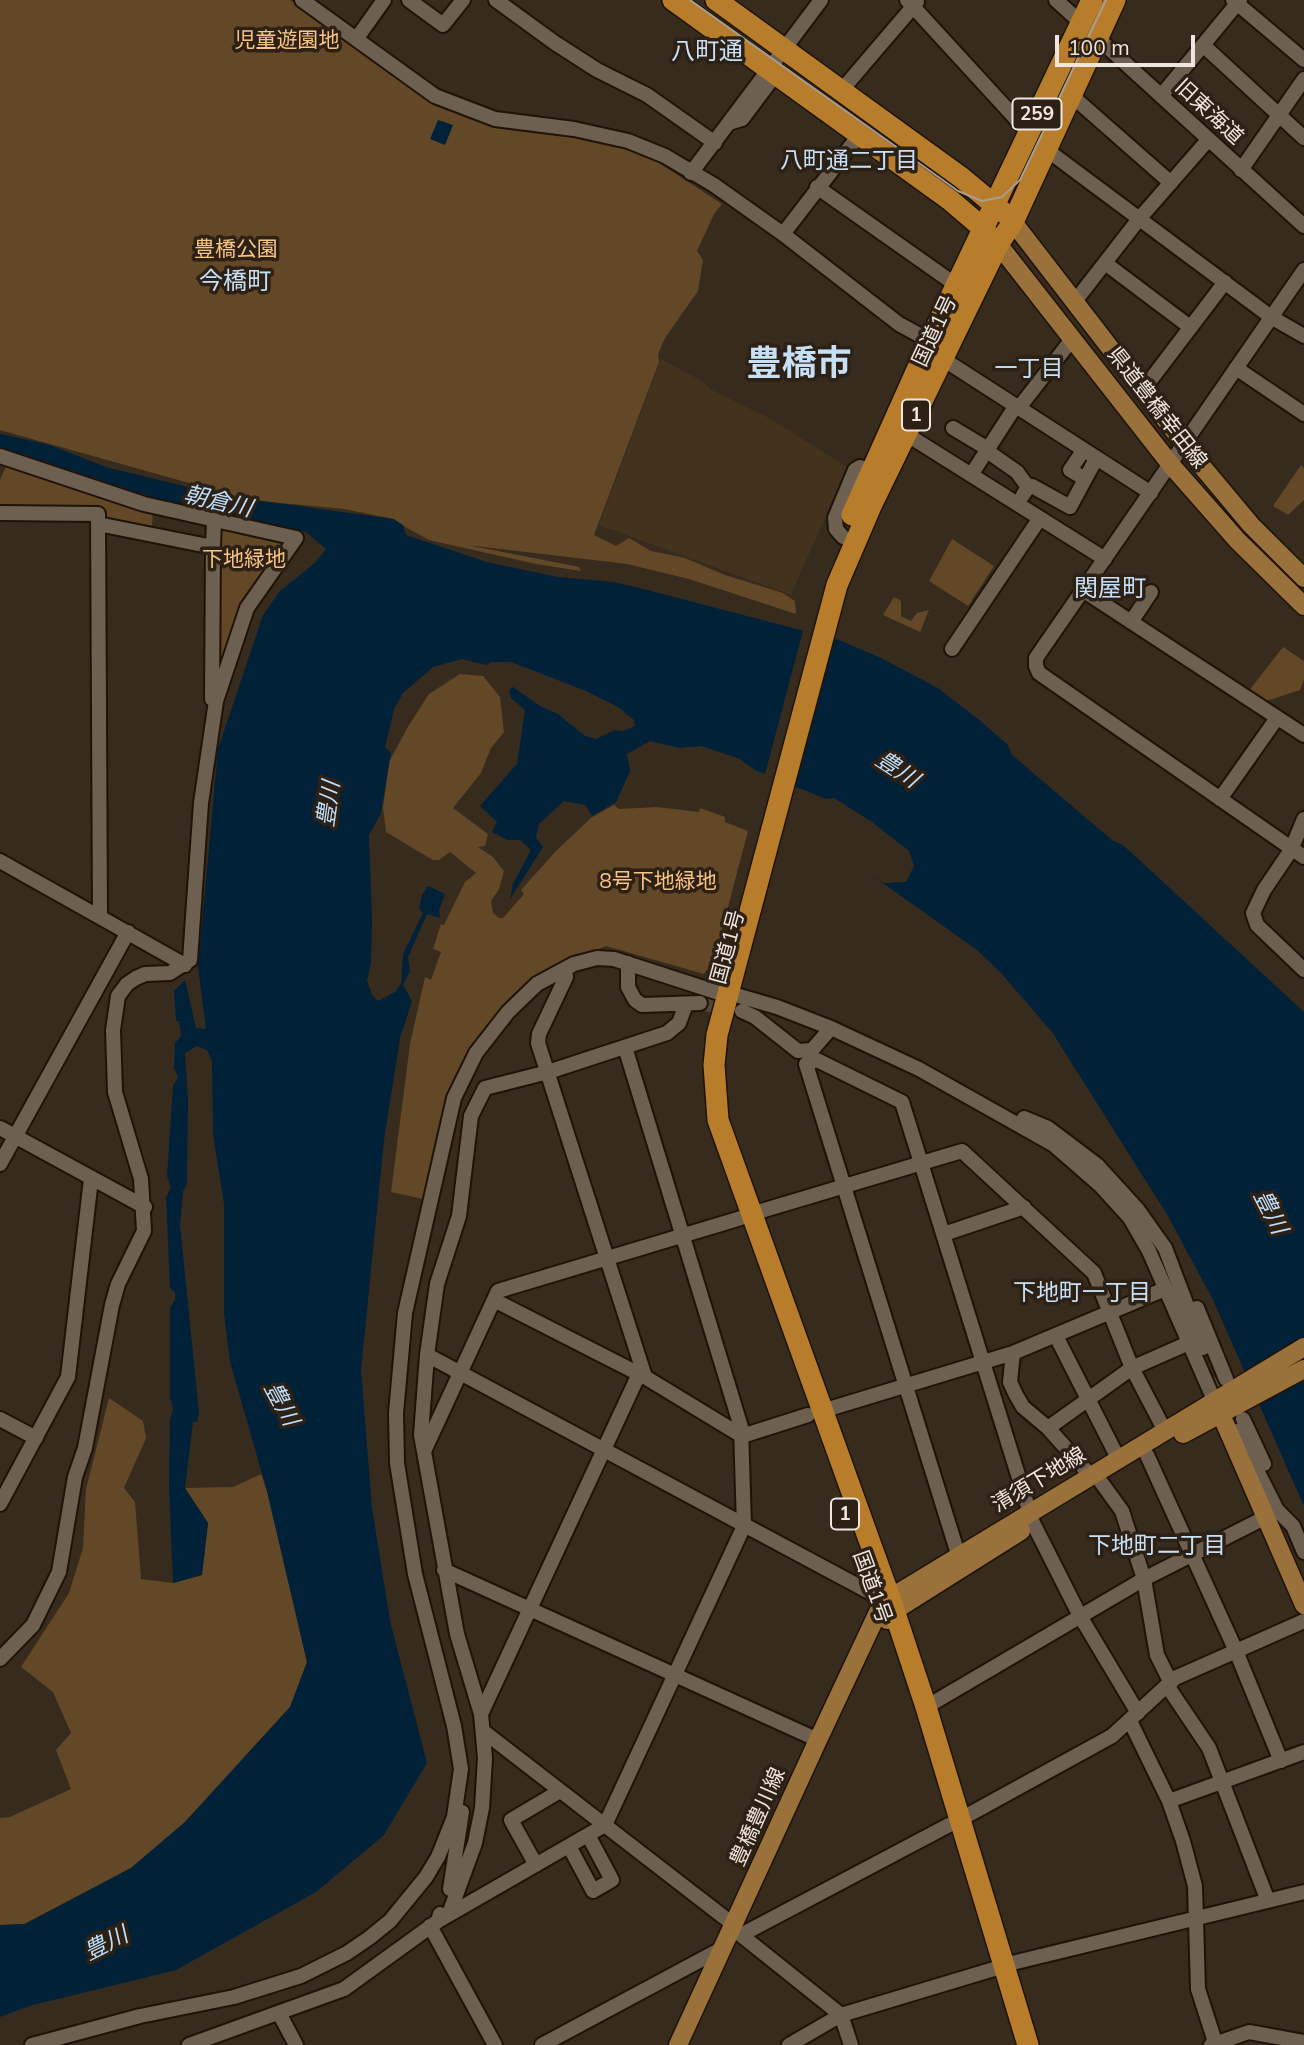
<!DOCTYPE html>
<meta charset="utf-8">
<style>
body{margin:0}
#map{position:relative;width:1304px;height:2045px;overflow:hidden;background:#372b1d;font-family:Mulish,sans-serif}
canvas{display:block}
.scale{position:absolute;left:1055px;top:35px;width:140px;height:32px;box-sizing:border-box;border:4px solid #efe7df;border-top:0;padding-left:9px;font-size:21px;line-height:24px;white-space:nowrap;color:#efe7df;-webkit-text-stroke:5px #2c2114;paint-order:stroke}
</style>
<div id="map">
<canvas width="1304" height="2045"></canvas>
<div class="scale">100 m</div>
</div>
<script>
const c = document.querySelector('canvas').getContext('2d');
c.lineJoin = 'round';
function fill(path, color) {
  c.fillStyle = color;
  c.fill(path, 'evenodd');
}
function poly(rows) {
  const path = new Path2D();
  for (const r of rows) {
    path.moveTo(r[0], r[1]);
    for (let i = 2; i < r.length; i += 2) path.lineTo(r[i], r[i + 1]);
  }
  return path;
}
function trace(path, color, width, dash) {
  c.strokeStyle = color;
  c.lineWidth = width;
  c.lineCap = dash ? 'butt' : 'round';
  c.setLineDash(dash || []);
  c.stroke(path);
}
function write(font, color, halo, rows, align = 'center') {
  c.font = font + ' Mulish,"Noto Sans JP",sans-serif';
  c.lineWidth = 7;
  c.setLineDash([]);
  c.textBaseline = 'middle';
  c.strokeStyle = halo;
  c.fillStyle = color;
  for (const [text, x, y, turn = 0] of rows) {
    c.save();
    c.translate(x, y);
    c.rotate((+turn || 0) * Math.PI / 180);
    c.textAlign = isNaN(turn) ? turn : align;
    if (halo) c.strokeText(text, 0, 0);
    c.fillText(text, 0, 0);
    c.restore();
  }
}
fill(poly([
 [661,359,700,380,712,390,771,419,847,467,791,595,599,525]
]), '#42321e');
fill(poly([
 [0,0,290,0,372,56,493,124,615,144,656,161,722,204,714,214,697,251,703,260,698,291,665,338,658,354,659,362,594,535,616,546,629,538,651,551,685,558,725,575,783,593,795,601,796,614,689,579,627,564,467,545,579,567,581,571,536,564,429,540,389,518,344,509,250,500,0,430],
 [7,464,153,506,152,525,140,532,98,524,98,515,0,512,0,480],
 [1301,465,1304,468,1304,500,1288,515,1273,506],
 [214,521,296,538,247,608,216,701],
 [952,539,994,566,968,606,929,581],
 [894,597,901,601,901,616,911,621,917,613,929,610,920,632,883,615],
 [1283,647,1304,661,1304,680,1300,690,1263,702,1248,692],
 [460,674,483,676,500,697,504,732,491,748,481,773,453,808,488,834,485,846,478,847,493,857,504,871,499,889,491,901,493,913,499,918,503,918,524,894,521,890,555,852,591,818,614,805,619,809,657,807,699,812,700,808,725,817,725,822,748,831,711,971,706,970,704,974,606,946,567,961,480,1038,428,1200,391,1192,410,1044,425,977,431,980,441,952,433,949,441,924,444,925,465,882,476,873,450,852,439,860,433,860,386,832,383,808,389,762,409,725,429,694],
 [109,1398,143,1421,146,1438,124,1488,135,1502,141,1579,173,1583,202,1575,208,1523,185,1488,233,1487,261,1474,267,1491,307,1662,290,1707,185,1822,131,1868,24,1924,0,1925,0,1818,10,1817,71,1789,56,1750,71,1733,53,1692,21,1667,69,1593,83,1548,86,1489]
]), '#634827');
fill(poly([
 [438,120,453,125,445,145,430,139],
 [225,496,394,519,403,525,406,535,487,562,558,577,614,582,651,591,839,640,881,658,938,688,983,723,1008,745,1011,754,1113,841,1123,845,1304,1012,1304,1506,1213,1300,1168,1216,1052,1032,1001,973,977,950,873,876,884,883,906,882,914,866,909,851,872,822,834,798,826,799,801,789,755,770,740,759,701,746,679,748,650,741,627,754,630,771,616,802,592,816,585,805,564,801,539,824,536,838,543,847,510,899,513,884,531,850,520,840,507,840,492,832,497,822,480,806,517,764,525,710,511,698,509,690,513,687,540,706,558,714,585,736,596,739,615,730,623,731,635,726,634,720,618,707,586,691,511,662,491,662,486,665,462,659,433,667,403,693,394,709,385,747,391,753,381,813,369,835,372,921,371,963,367,980,372,995,378,1001,395,992,401,984,403,954,423,913,419,908,422,895,428,886,445,894,439,911,440,918,427,914,408,957,410,971,403,985,412,1001,400,1038,384,1140,361,1370,372,1508,390,1621,427,1763,384,1835,316,1892,176,1970,29,2006,0,2017,0,1925,25,1924,131,1868,185,1822,290,1707,307,1662,267,1491,230,1362,224,1313,224,1204,213,1134,212,1061,207,1050,197,1046,185,1053,188,1100,187,1184,183,1191,180,1225,199,1413,197,1422,193,1422,185,1488,208,1523,202,1575,173,1583,169,1485,170,1420,173,1409,170,1398,170,1308,175,1300,175,1292,170,1288,166,1197,171,1188,167,1176,173,1086,178,1077,174,1068,175,1043,181,1036,179,1021,176,1021,174,991,185,980,196,1028,206,1029,198,967,218,749,263,615,280,591,315,563,326,549,306,532,219,516]
]), '#002138');
fill(poly([
 [804,627,835,635,793,790,764,778]
]), '#372b1d');
trace(poly([
 [0,443,45,453,104,476,246,510]
]), '#002138', 18);
trace(poly([
 [700,1003,742,1011],
 [1213,1379,1226,1407]
]), '#53473a', 14, [14, 7]);
const minor = poly([
 [302,0,435,96,495,119,574,129,628,141,665,156,714,185,783,234,899,324,921,336,933,334],
 [409,0,443,25,463,0],
 [496,0,555,43,597,70,647,95,715,143],
 [907,0,1028,132],
 [1056,0,1304,226],
 [1233,0,1304,60],
 [357,38,384,0],
 [1203,45,1304,138],
 [841,91,917,2],
 [1072,96,1171,183],
 [1161,96,1240,0],
 [732,122,742,119,769,83,775,68],
 [1047,150,1271,317,1304,336],
 [1241,170,1304,79],
 [691,173,821,0],
 [817,187,956,285],
 [783,234,860,134],
 [1105,263,1190,327],
 [1304,270,1036,658,1036,666,1039,673,1304,857],
 [1076,300,1139,219,1208,140],
 [943,359,1151,493],
 [1236,368,1304,414],
 [1143,390,1225,282],
 [1018,409,1073,338],
 [953,428,988,449],
 [906,434,1105,559],
 [987,451,1017,472,1028,487,1023,495],
 [1083,451,1070,470,1085,479],
 [0,456,144,504,296,538,247,608,216,701,201,803,190,960,170,973,145,974,136,978,127,984,118,996,113,1030,115,1092,141,1179,144,1231,118,1284,112,1305,85,1448,75,1477,59,1572,33,1625,0,1659],
 [971,475,1015,407],
 [1028,487,1032,486,1070,507,1096,459],
 [0,513,98,514,100,916],
 [98,524,213,547,214,521],
 [843,537,836,529,835,518,855,470,860,467,870,471],
 [1084,591,1304,735],
 [1131,622,1151,592],
 [952,649,1040,518],
 [212,699,213,547],
 [1220,799,1277,718],
 [1304,819,1291,850,1264,890,1253,913,1257,925,1304,970],
 [0,861,185,965],
 [628,963,628,987,635,1000,642,1005,700,1003],
 [565,969,566,977,539,1034,538,1043,645,1377],
 [729,993,777,1007,831,1028,919,1069,1054,1145,1101,1186,1130,1218,1149,1251,1214,1400],
 [742,1011,755,1017,798,1051,812,1050,831,1028],
 [1024,1118,1048,1128,1097,1165,1138,1210,1165,1248,1203,1348],
 [0,1128,145,1207],
 [0,1164,128,932],
 [751,1214,962,1151,1094,1273,1132,1368,1165,1431],
 [944,1234,1024,1207],
 [494,1300,645,1377,742,1436,808,1415],
 [1197,1308,1226,1379],
 [1056,1336,1118,1458],
 [1013,1353,1010,1382,1016,1395,1023,1407,1048,1428,1091,1476],
 [427,1355,875,1595],
 [822,1411,1013,1353,1165,1289],
 [0,1419,36,1438],
 [1243,1419,1264,1464],
 [1048,1428,1132,1368,1191,1342],
 [1237,1431,1277,1510,1293,1526,1304,1552],
 [425,1449,498,1291,741,1218],
 [1147,1455,1236,1651,1281,1761],
 [1101,1482,1122,1511,1144,1579,1157,1655,1171,1683],
 [0,1504,68,1377,91,1179],
 [958,1554,806,1064,817,1060,902,1102,1033,1523,1080,1616,1138,1713],
 [444,1570,818,1740],
 [1168,1687,1209,1748,1268,1901],
 [926,1707,1144,1579,1266,1517],
 [481,1714,639,1374],
 [1130,1721,1169,1801,1183,1841,1195,1886,1198,1989,1216,2045],
 [483,1731,734,1925],
 [1169,1801,1304,1752],
 [959,1820,1112,1736,1175,1678,1304,1621],
 [949,1825,741,1935,841,2015,994,1969],
 [569,1846,593,1891,612,1880,588,1835],
 [536,1865,511,1820,560,1791],
 [450,1889,462,1812],
 [449,1914,475,1843,482,1808,485,1758,481,1714,457,1634,421,1435,427,1355,437,1284,459,1216,471,1116,485,1088,548,1072,667,1033,679,1023,686,1004],
 [438,1921,605,1825,744,1526,741,1427,625,1047],
 [430,1926,495,2045],
 [1004,1965,1304,1892],
 [279,2013,296,2045],
 [32,2045,140,2016,234,1997,301,1976,347,1953,369,1938,390,1921,426,1877,438,1857,454,1817,461,1769,454,1726,415,1574,397,1463,396,1413,405,1313,454,1098,476,1053,508,1012,537,984,574,964,597,958,614,959,716,992],
 [189,2045,344,1989,438,1921,440,1914],
 [542,2045,723,1948],
 [789,2045,841,2015,851,2045],
 [1211,2045,1249,2032,1304,2042]
]);
const major = poly([
 [1013,222,1195,458,1251,525,1304,578],
 [991,235,1171,465,1237,540,1304,606],
 [1216,1403,1304,1605],
 [1183,1434,1304,1369],
 [887,1620,894,1611,1021,1531],
 [678,2045,818,1740,880,1608,890,1598,1304,1347]
]);
const highway = poly([
 [673,0,950,200,984,229],
 [716,0,962,178,1004,213],
 [852,515,933,334,1092,0],
 [1028,2045,926,1707,890,1598,718,1120,714,1065,717,1035,837,585,871,506,999,243,1013,222,1115,0]
]);
trace(minor, '#1e1306', 18);
trace(major, '#1e1306', 21);
trace(highway, '#1e1306', 24);
trace(minor, '#6d6051', 14);
trace(major, '#9a713a', 18);
trace(highway, '#b87d2a', 21);
trace(poly([
 [690,0,958,191,982,201,1002,197,1020,180,1106,0]
]), '#a89e94', 2);
for (const [x, y, w] of [
 [1037,114,49],
 [916,415,28],
 [845,1514,28]
]) {
  const box = new Path2D();
  box.roundRect(x - w / 2, y - 15.5, w, 31, 5);
  c.fillStyle = '#2c2114';
  c.fill(box);
  trace(box, '#efe7df', 2);
}
write('bold 19px', '#efe7df', null, [
 ["259",1037,114],
 ["1",916,415],
 ["1",845,1514]
]);
write('21px', '#fac483', '#2c2114', [
 ["児童遊園地",287,41],
 ["豊橋公園",236,250],
 ["下地緑地",244,560],
 ["8号下地緑地",658,882]
]);
write('21px', '#efe7df', '#2c2114', [
 ["旧東海道",1209,112,43],
 ["国道1号",935,331,-65],
 ["県道豊橋幸田線",1157,408,52],
 ["国道1号",728,947,-75],
 ["清須下地線",1039,1480,-31],
 ["国道1号",872,1587,70],
 ["豊橋豊川線",758,1817,-66]
]);
write('23px', '#c7e0f6', '#2c2114', [
 ["八町通二丁目",849,161],
 ["一丁目",1029,369],
 ["下地町一丁目",1082,1293],
 ["下地町二丁目",1157,1546]
]);
write('italic 23px', '#bedffb', '#2c2114', [
 ["朝倉川",218,502,13],
 ["豊川",897,770,33],
 ["豊川",329,804,-82],
 ["豊川",1270,1212,63],
 ["豊川",281,1404,62],
 ["豊川",106,1944,-27]
]);
write('24px', '#c7e0f6', '#2c2114', [
 ["八町通",707,52],
 ["今橋町",235,282],
 ["関屋町",1110,589]
]);
write('bold 35px', '#c7e0f6', '#2c2114', [
 ["豊橋市",799,364]
]);
</script>
